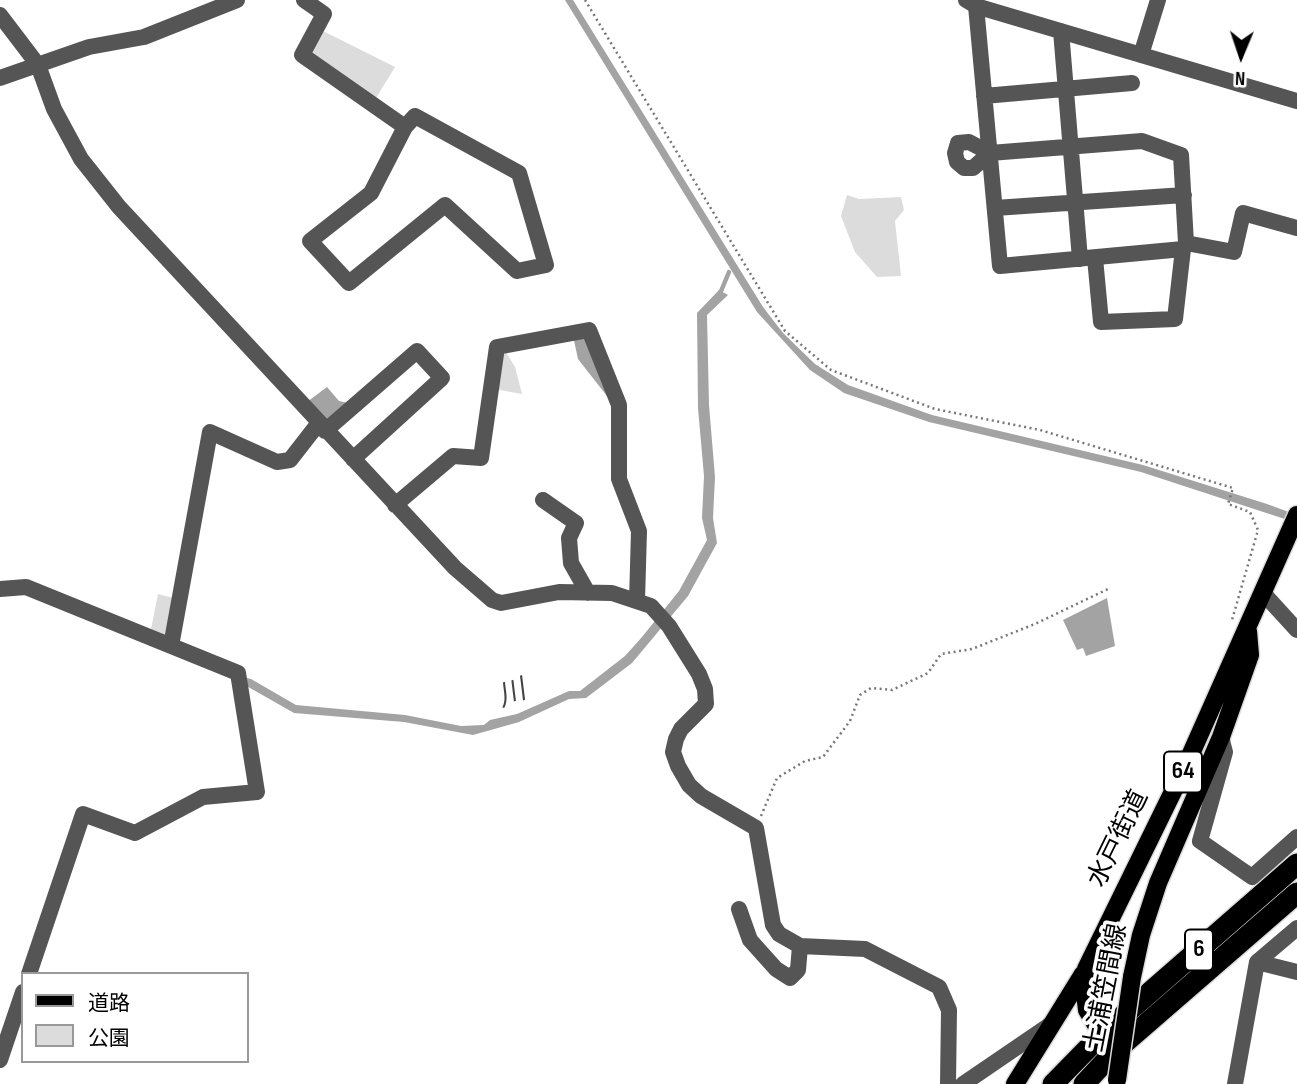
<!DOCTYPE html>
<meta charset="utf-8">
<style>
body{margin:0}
#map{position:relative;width:1297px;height:1084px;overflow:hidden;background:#fff;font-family:"Sofia Sans Condensed","Noto Sans JP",sans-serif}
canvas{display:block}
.legend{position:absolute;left:21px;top:972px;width:228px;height:91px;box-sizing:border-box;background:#fff;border:2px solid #999;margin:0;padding:9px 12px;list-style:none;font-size:21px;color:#000}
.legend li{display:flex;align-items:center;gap:14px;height:35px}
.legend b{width:35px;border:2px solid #999}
.north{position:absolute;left:1206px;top:21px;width:70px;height:70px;-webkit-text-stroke:5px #fff;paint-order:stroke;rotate:182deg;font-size:19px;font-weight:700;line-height:28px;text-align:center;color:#000}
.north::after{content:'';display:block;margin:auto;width:24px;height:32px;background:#000;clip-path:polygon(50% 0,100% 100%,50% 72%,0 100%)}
</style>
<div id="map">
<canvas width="1297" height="1084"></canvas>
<ul class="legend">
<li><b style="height:9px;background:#000"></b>道路</li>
<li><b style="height:19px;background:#dcdcdc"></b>公園</li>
</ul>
<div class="north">N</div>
</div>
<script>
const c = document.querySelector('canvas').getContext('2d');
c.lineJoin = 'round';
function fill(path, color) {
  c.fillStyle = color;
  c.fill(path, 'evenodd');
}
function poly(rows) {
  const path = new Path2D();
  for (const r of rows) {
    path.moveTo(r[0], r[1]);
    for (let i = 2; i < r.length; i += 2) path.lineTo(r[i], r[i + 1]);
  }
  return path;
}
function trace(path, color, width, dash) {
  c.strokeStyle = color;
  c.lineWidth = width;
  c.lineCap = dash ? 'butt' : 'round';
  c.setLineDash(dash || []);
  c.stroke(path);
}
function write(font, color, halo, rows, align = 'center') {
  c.font = font + ' "Sofia Sans Condensed","Noto Sans JP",sans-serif';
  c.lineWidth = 7;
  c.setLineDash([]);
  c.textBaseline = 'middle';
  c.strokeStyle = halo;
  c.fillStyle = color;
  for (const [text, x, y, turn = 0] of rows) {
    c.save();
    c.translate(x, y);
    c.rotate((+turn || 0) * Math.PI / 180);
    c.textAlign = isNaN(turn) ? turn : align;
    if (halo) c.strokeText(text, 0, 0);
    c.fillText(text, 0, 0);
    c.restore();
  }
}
fill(poly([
 [319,29,395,67,376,98,306,54],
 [847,195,859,199,901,197,904,210,895,221,901,276,877,277,855,252,841,216],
 [504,349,515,367,522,394,494,389],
 [158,594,177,599,169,642,150,634]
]), '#dcdcdc');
fill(poly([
 [565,0,573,0,763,307,783,333,815,364,848,385,932,415,1143,465,1267,504,1297,515,1297,523,1141,472,929,422,844,393,810,370,757,312],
 [719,290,728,295,707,315,709,405,715,477,713,518,717,543,688,596,632,663,586,698,569,699,519,722,473,735,404,722,294,713,222,672,251,679,296,705,405,715,461,726,484,725,490,720,517,714,569,691,580,691,625,656,642,637,679,591,707,540,702,518,704,476,698,408,697,313],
 [587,333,614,405,578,359,573,336],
 [327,387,339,401,352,404,325,427,303,405],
 [1107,598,1115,646,1086,656,1083,648,1077,650,1063,620]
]), '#a3a3a3');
trace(poly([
 [719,296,729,272]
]), '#a3a3a3', 4.5);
const major = poly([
 [1132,977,1141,935,1158,883,1221,737,1250,655,1248,631],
 [1109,1046,1087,1010,1084,985,1086,969,1186,765,1297,515],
 [1015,1084,1083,974]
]);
const highway = poly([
 [1053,1084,1101,1035,1297,864],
 [1084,1084,1115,1051,1297,893]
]);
trace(major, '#dbdbdb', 21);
trace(highway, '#dbdbdb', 24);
trace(poly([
 [585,0,785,331,831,370,935,409,1040,430,1233,488,1228,504,1250,512,1258,530,1232,620],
 [761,816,777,778,805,761,823,757,850,721,860,695,871,688,892,690,928,673,941,654,972,649,1035,624,1108,589]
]), '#777', 2.5, [2, 3.5]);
trace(poly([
 [304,0,324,14,302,55,405,127],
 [966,0,976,6,1297,101],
 [976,6,1000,266,1183,249,1186,243,1234,252,1243,213,1297,228],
 [0,15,38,65,54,109,81,159,119,207,455,568,492,600,501,603,559,592,612,593,651,606,669,626,699,674,705,689,706,704,681,729,676,739,673,752,678,766,689,785,701,796,756,828,773,925,779,934,800,946,865,949,939,987,949,1010,948,1084],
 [1061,31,1080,259],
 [1141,55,1158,0],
 [0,78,89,47,144,37,237,0],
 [984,96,1132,83],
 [415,116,519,173,546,265,517,271,445,205,349,283,310,241,371,193,405,127,415,116],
 [990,153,969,142,958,143,955,153,957,162,964,168,973,168,990,153,1142,141,1181,155,1186,243],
 [995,208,1184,195],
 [1095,258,1101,322,1175,319,1183,249],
 [325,431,417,351,442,378,353,459],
 [543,500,576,523,569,538,571,563,588,593],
 [395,505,453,456,481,458,497,347,589,330,619,405,619,479,639,531,637,601],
 [0,589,26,587,238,673,257,792,203,797,135,833,83,814,29,974],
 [1264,594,1297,630],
 [171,646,210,432,277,462,290,460,318,424],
 [1221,737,1225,752,1200,841,1252,877,1297,837],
 [739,909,750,940,776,969,790,978,798,970,800,946],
 [1257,962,1297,972],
 [0,1060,23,992],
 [963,1084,1051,1024],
 [1235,1084,1257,962,1297,928]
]), '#555', 16);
trace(major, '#000', 18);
trace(highway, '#000', 21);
const majorBridge = poly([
 [1117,1080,1132,977]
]);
trace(majorBridge, '#dbdbdb', 21, []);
trace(majorBridge, '#000', 18);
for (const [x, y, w] of [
 [1183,772,38],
 [1199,950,28]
]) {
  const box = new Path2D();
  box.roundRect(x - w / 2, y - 20.5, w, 41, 5);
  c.fillStyle = '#fff';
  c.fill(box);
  trace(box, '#000', 2);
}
write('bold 24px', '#000', null, [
 ["64",1183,772],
 ["6",1199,950]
]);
write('26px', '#000', '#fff', [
 ["水戸街道",1119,839,-64],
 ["土浦笠間線",1107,988,-79]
]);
write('italic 28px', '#444', '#fff', [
 ["川",512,695,-21]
]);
</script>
